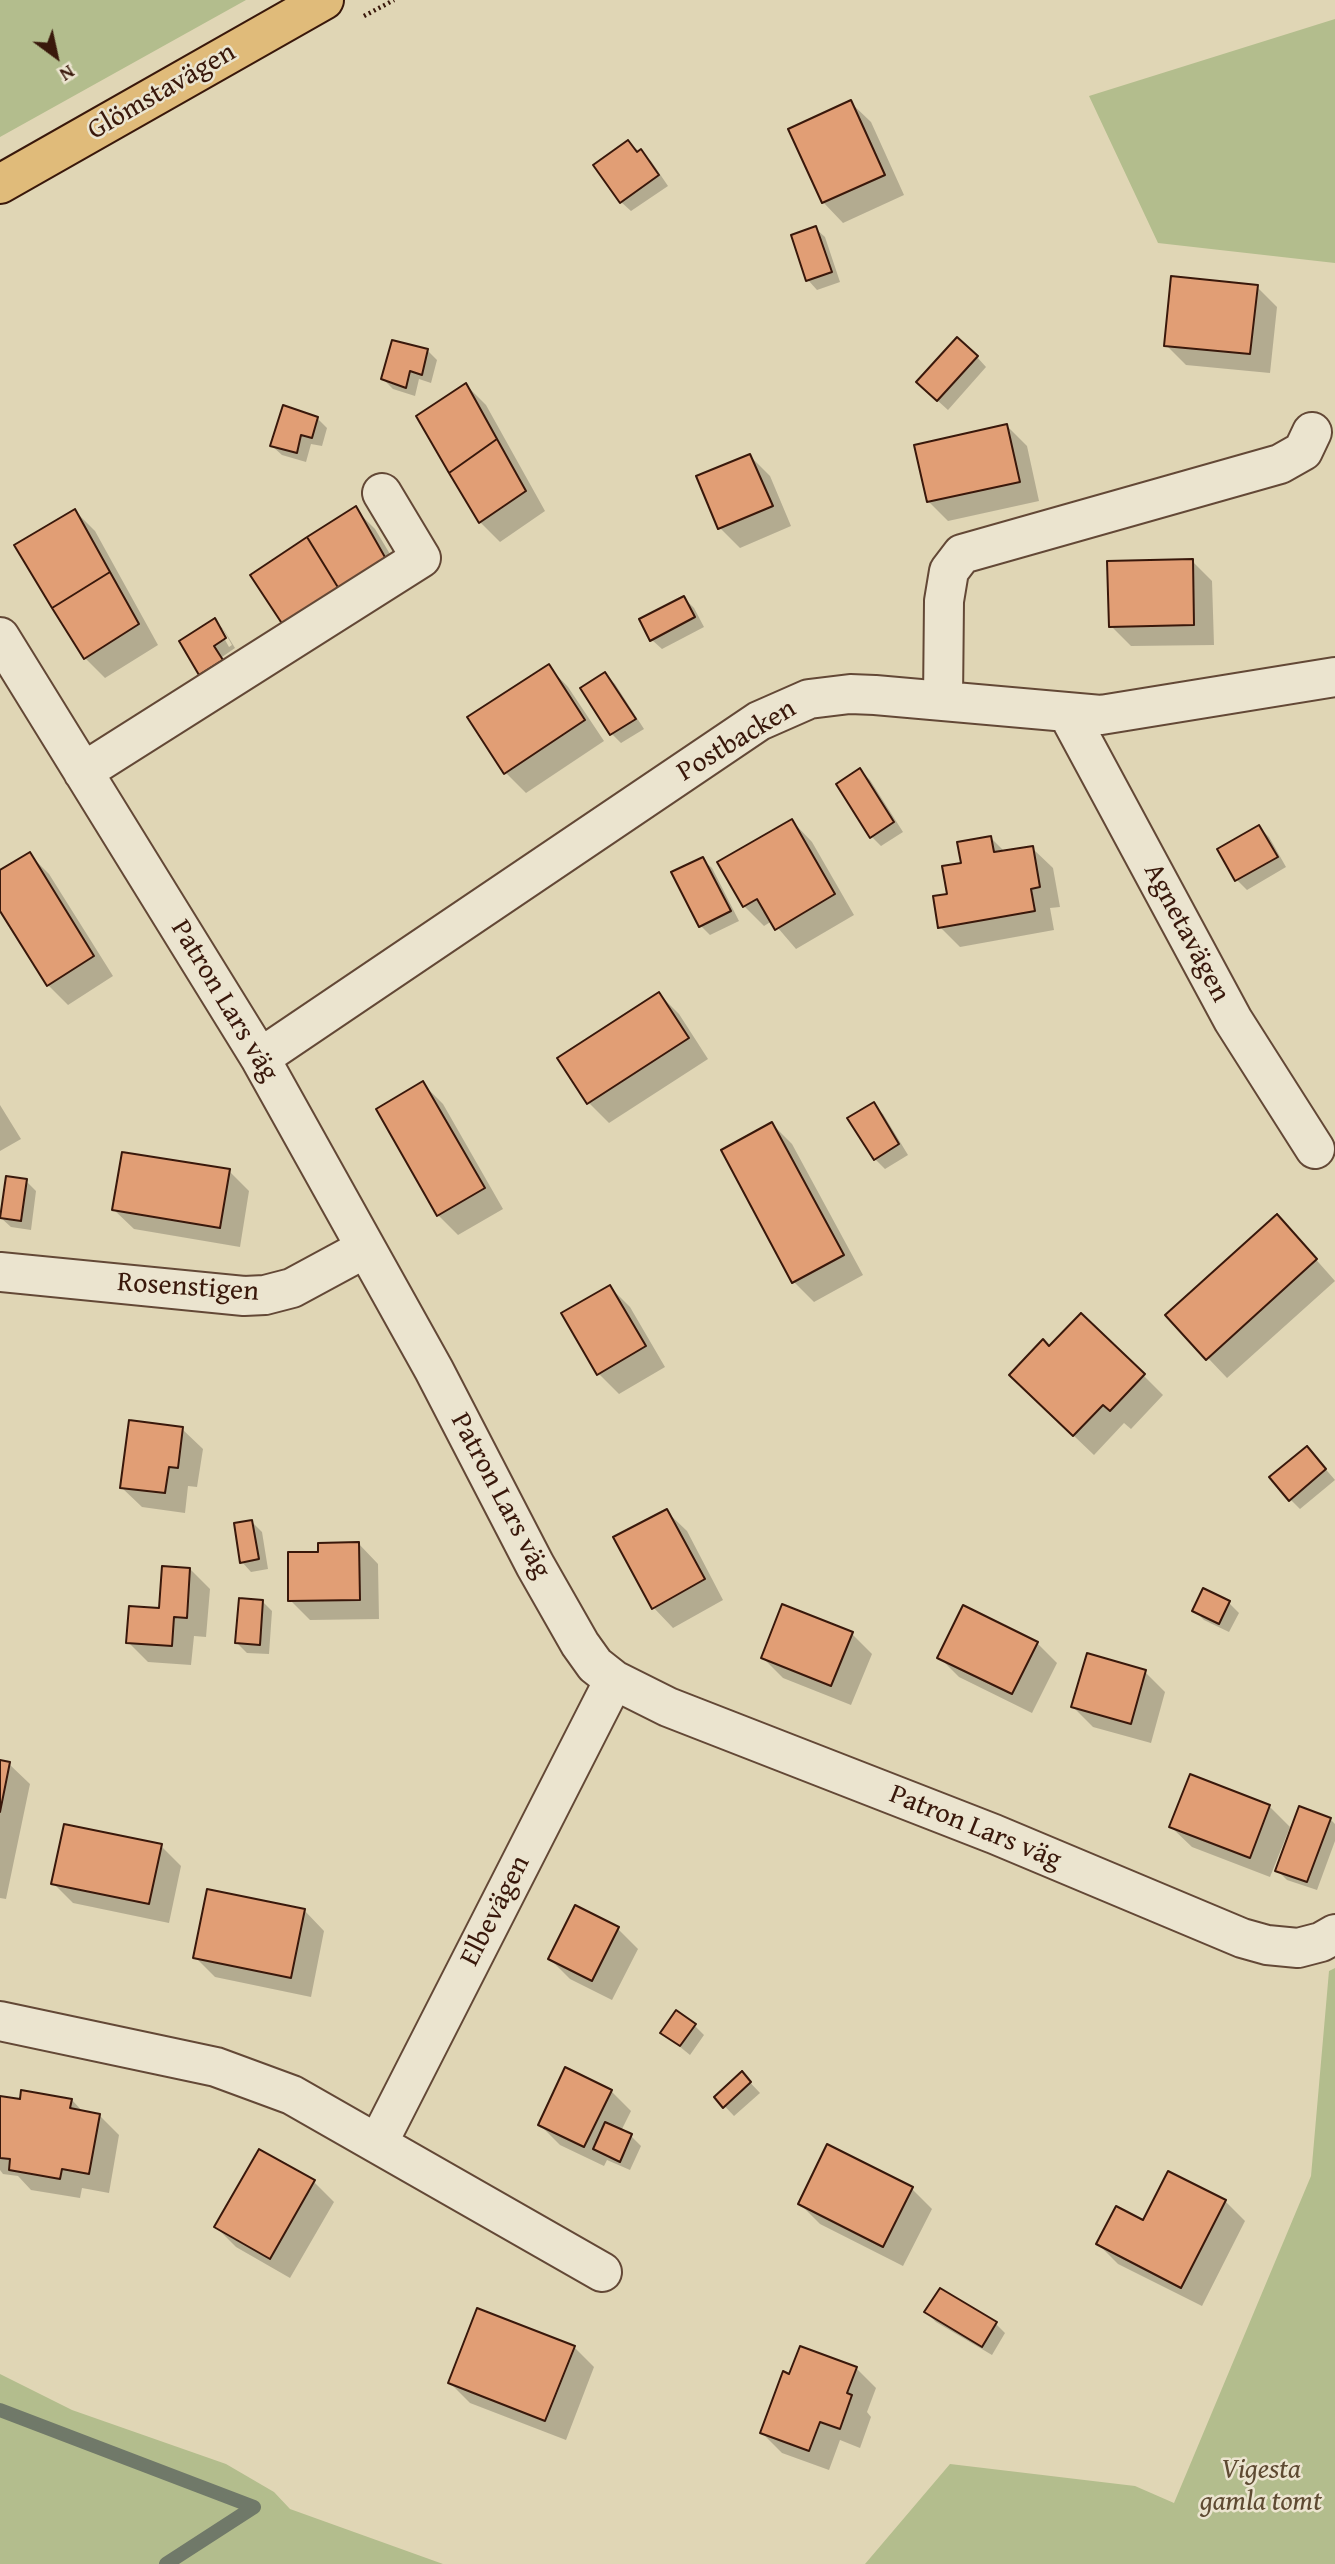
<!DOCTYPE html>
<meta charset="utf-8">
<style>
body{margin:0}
#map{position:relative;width:1335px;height:2564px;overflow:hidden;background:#e0d6b5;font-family:"Gentium Book Plus",serif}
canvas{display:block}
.north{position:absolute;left:21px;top:21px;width:70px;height:70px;-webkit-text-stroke:5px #ebe4cf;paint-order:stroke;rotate:147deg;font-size:19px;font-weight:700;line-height:28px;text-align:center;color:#39180b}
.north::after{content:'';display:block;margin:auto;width:24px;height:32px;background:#39180b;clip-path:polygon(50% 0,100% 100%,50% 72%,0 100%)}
</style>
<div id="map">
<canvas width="1335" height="2564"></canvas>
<div class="north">N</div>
</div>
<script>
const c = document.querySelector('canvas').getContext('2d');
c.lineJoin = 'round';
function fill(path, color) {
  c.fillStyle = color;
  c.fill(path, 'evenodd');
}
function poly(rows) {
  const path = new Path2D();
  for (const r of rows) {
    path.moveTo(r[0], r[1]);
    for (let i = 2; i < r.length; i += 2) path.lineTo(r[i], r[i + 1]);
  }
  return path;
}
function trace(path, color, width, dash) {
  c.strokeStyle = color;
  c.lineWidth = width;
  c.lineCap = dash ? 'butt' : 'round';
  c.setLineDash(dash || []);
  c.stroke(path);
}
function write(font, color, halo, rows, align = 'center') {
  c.font = font + ' "Gentium Book Plus",serif';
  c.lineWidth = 5;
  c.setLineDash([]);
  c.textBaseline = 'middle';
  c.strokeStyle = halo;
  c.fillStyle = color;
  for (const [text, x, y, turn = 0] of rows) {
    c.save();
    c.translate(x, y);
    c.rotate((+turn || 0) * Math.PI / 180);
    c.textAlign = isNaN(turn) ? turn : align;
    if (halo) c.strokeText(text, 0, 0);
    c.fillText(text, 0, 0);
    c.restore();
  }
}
fill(poly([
 [0,0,246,0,0,137],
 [1335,19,1335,263,1158,243,1089,96],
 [1335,1968,1335,2564,865,2564,950,2464,1135,2486,1174,2503,1311,2176,1329,1971],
 [0,2374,72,2410,226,2464,274,2492,290,2509,443,2564,0,2564]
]), '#b3bd8d');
fill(poly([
 [850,102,871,122,904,195,843,223,823,202,790,129],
 [628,142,651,161,668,186,631,211,621,202],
 [815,228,825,237,840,282,817,290,808,280],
 [1257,287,1277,307,1270,373,1186,365,1166,345],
 [427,350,437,360,431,383,419,379,415,396,393,389,383,379],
 [977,357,986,367,948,410,928,392],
 [466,385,486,405,545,511,500,542,480,522],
 [317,418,327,428,322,446,311,444,306,462,282,455,272,446],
 [1007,426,1027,446,1039,501,948,521,928,501],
 [750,456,770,476,791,526,740,548,720,528],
 [355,509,375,529,405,579,304,644],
 [75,511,95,531,158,645,105,678,85,658],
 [1192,561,1212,581,1214,645,1131,646,1111,626],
 [684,598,694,608,704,627,662,649,652,640],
 [214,620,224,630,235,648,222,657,232,671,210,684,200,674],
 [219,629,223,629,232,645,229,647],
 [548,666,568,687,604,741,526,793,506,773],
 [605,674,615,684,644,729,621,743,612,734],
 [860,770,870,780,903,832,881,846,871,836],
 [792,821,812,842,854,915,796,949,772,921,764,926,744,906],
 [1259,827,1269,837,1286,867,1247,890,1237,880],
 [991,838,1005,852,1032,848,1053,868,1060,907,1050,908,1054,930,960,947,940,927,963,864],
 [29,854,49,874,113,976,68,1005,48,985,0,907,0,872],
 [702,859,712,868,739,921,710,935,701,926],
 [659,994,679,1014,708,1059,609,1123,589,1103,559,1058],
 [423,1084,443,1104,503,1209,458,1235,438,1215],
 [0,1105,21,1139,0,1151],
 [873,1105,883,1114,908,1155,885,1169,875,1159],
 [772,1124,792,1144,863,1275,814,1302,794,1282],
 [229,1171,249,1191,240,1247,134,1229,113,1209],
 [26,1181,36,1191,31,1230,11,1227,1,1218],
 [1296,1237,1335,1281,1227,1378,1208,1358],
 [610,1287,630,1307,665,1367,619,1394,599,1374],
 [1049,1348,1144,1376,1163,1395,1131,1429,1124,1423,1094,1455,1031,1395],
 [182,1429,203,1449,197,1487,188,1486,185,1513,142,1507,121,1487],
 [1316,1458,1335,1480,1300,1509,1290,1499],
 [666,1511,687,1531,723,1600,673,1628,653,1607],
 [252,1522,262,1532,268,1569,251,1572,242,1562],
 [358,1543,378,1564,379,1619,310,1620,290,1600,320,1554],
 [190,1569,210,1589,206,1637,194,1636,191,1665,148,1662,128,1642,160,1610],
 [263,1602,272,1611,269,1654,247,1653,237,1643],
 [1229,1603,1239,1613,1229,1632,1204,1620,1194,1610],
 [852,1634,872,1654,851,1705,783,1678,763,1658],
 [1037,1643,1057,1663,1032,1713,959,1677,939,1657],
 [1145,1672,1165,1692,1151,1743,1093,1727,1073,1707],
 [0,1762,9,1764,30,1784,6,1899,0,1898],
 [1191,1776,1269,1806,1290,1827,1270,1877,1192,1847,1171,1827],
 [1330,1819,1335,1824,1335,1841,1317,1890,1287,1880,1277,1870],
 [161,1846,181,1866,169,1923,73,1903,53,1883],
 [576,1908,618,1929,638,1949,612,2000,570,1979,550,1959],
 [304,1910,324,1931,311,1997,215,1977,195,1957],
 [695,2026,704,2035,690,2055,663,2033],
 [742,2074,760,2093,734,2116,716,2097],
 [611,2091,631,2111,621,2131,631,2136,641,2146,630,2170,607,2160,604,2166,560,2145,540,2125],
 [0,2097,22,2101,72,2100,84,2113,99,2115,119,2135,109,2193,82,2188,80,2198,31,2190,18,2176,3,2174,0,2170],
 [314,2182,334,2202,290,2278,236,2247,216,2227],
 [912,2189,932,2209,903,2266,820,2224,800,2204],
 [1225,2201,1245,2221,1202,2306,1118,2264,1098,2244,1144,2222],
 [926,2312,996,2324,1005,2333,992,2355,936,2322],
 [574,2347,594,2367,566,2440,470,2403,450,2383],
 [856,2368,876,2388,867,2412,871,2417,860,2448,840,2440,829,2470,782,2453,762,2433,790,2377]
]), '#0003');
trace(poly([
 [0,2410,254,2507,166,2564]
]), '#707969', 14);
const building = poly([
 [851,100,885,175,822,203,788,129,851,100],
 [628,140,637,152,641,149,659,175,620,203,593,165,628,140],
 [816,226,832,272,806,281,791,235,816,226],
 [1171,276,1258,285,1250,354,1164,346,1171,276],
 [957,337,978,356,937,401,916,382,957,337],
 [392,340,428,349,422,375,410,371,406,388,381,379,392,340],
 [466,383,497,439,449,473,416,416,466,383],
 [283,405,318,417,312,438,301,435,297,453,270,446,283,405],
 [1007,424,1020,482,927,502,914,445,1007,424],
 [497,439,526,491,479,523,449,473,497,439],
 [750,454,773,506,718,529,696,476,750,454],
 [356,506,386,559,339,589,307,537,356,506],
 [75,509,110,572,52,608,14,545,75,509],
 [307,537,339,589,283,625,250,575,307,537],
 [1193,559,1194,625,1109,627,1107,561,1193,559],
 [110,572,139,624,84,659,52,608,110,572],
 [684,596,695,617,650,641,639,619,684,596],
 [215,618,226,638,214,646,223,660,199,675,179,641,215,618],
 [549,664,585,720,504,774,467,717,549,664],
 [605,672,636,719,610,735,580,688,605,672],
 [860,768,894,822,870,838,836,784,860,768],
 [792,819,835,894,775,930,757,899,743,907,717,862,792,819],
 [1259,825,1278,857,1235,881,1217,849,1259,825],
 [991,836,994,852,1033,846,1040,887,1031,889,1035,911,938,928,933,896,947,894,942,866,961,863,957,842,991,836],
 [30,852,94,956,47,986,0,911,0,870,30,852],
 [703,857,731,911,699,927,671,872,703,857],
 [659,992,689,1038,587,1104,557,1058,659,992],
 [423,1081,485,1188,437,1216,376,1109,423,1081],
 [874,1102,899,1144,874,1160,847,1118,874,1102],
 [772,1122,844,1255,792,1283,721,1150,772,1122],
 [122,1152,230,1169,220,1228,112,1210,122,1152],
 [6,1176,27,1179,21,1221,0,1218,6,1176],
 [1277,1214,1317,1259,1206,1360,1165,1315,1277,1214],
 [610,1285,646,1346,597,1375,561,1313,610,1285],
 [1081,1313,1145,1374,1110,1411,1103,1405,1073,1436,1009,1375,1043,1339,1049,1346,1081,1313],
 [129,1420,183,1427,178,1468,169,1467,165,1493,120,1488,129,1420],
 [1307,1446,1326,1469,1289,1501,1269,1477,1307,1446],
 [667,1509,705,1579,652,1609,613,1537,667,1509],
 [252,1520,259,1559,240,1563,234,1523,252,1520],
 [359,1542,360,1600,288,1601,288,1552,318,1552,318,1543,359,1542],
 [162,1566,190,1568,187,1618,174,1617,172,1646,126,1643,129,1606,159,1608,162,1566],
 [1203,1588,1230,1601,1219,1624,1192,1611,1203,1588],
 [239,1598,263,1600,260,1645,235,1643,239,1598],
 [782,1604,853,1632,831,1686,761,1658,782,1604],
 [963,1605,1038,1642,1012,1694,937,1658,963,1605],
 [1087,1653,1146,1670,1131,1724,1071,1707,1087,1653],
 [0,1760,10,1762,0,1812,0,1760],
 [1190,1774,1270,1805,1250,1858,1169,1827,1190,1774],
 [1299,1806,1331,1818,1307,1882,1275,1871,1299,1806],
 [64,1824,162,1844,149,1904,51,1884,64,1824],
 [207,1889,305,1909,291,1978,193,1958,207,1889],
 [575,1905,619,1927,592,1981,548,1959,575,1905],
 [676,2010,696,2024,680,2046,660,2033,676,2010],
 [565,2067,612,2090,584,2147,538,2125,565,2067],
 [742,2071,751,2082,723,2108,714,2097,742,2071],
 [21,2090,72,2099,70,2108,100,2114,89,2174,62,2169,60,2179,9,2170,10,2159,0,2158,0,2096,20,2099,21,2090],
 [605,2122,632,2134,620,2162,593,2149,605,2122],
 [827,2144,913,2187,883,2247,798,2204,827,2144],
 [259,2149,315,2180,270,2259,214,2227,259,2149],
 [1168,2171,1226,2200,1181,2288,1096,2244,1116,2206,1143,2220,1168,2171],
 [940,2288,997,2322,982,2347,924,2312,940,2288],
 [477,2308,575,2346,545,2421,448,2383,477,2308],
 [800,2346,857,2367,847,2393,852,2395,840,2429,820,2422,809,2451,760,2433,783,2371,789,2374,800,2346]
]);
fill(building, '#e19e75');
trace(building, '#39180b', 2);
const minor = poly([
 [0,637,260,1058,434,1370,535,1565,580,1644,595,1665,614,1680,668,1707,994,1834,1242,1938,1267,1945,1298,1948,1321,1942,1335,1934],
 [943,700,944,601,949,571,962,554,1280,464,1303,451,1312,432],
 [1067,712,1233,1020,1315,1149],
 [83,772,421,558,382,493],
 [260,1058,759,721,809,699,850,694,875,695,1101,715,1335,677],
 [0,1272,244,1296,265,1295,292,1288,366,1248],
 [0,2021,216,2067,292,2095,602,2272],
 [378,2143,614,1680]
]);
const major = poly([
 [0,184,324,0]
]);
trace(minor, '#634836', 42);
trace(major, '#39180b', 42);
trace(poly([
 [364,16,394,0]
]), '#39180b', 4.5, [2, 3.5]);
trace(minor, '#ebe4cf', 38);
trace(major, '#e0bb7a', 38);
write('28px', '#39180b', '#ebe4cf', [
 ["Glömstavägen",162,92,-30],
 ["Postbacken",737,741,-31],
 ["Agnetavägen",1186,933,62],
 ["Patron Lars väg",224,1001,59],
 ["Rosenstigen",188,1288,4],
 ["Patron Lars väg",500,1496,62],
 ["Patron Lars väg",975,1828,22],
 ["Elbevägen",496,1911,-63]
]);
write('italic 28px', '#5e4a32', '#ebe4cf', [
 ["Vigesta",1261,2471],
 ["gamla tomt",1261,2503]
]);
</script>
